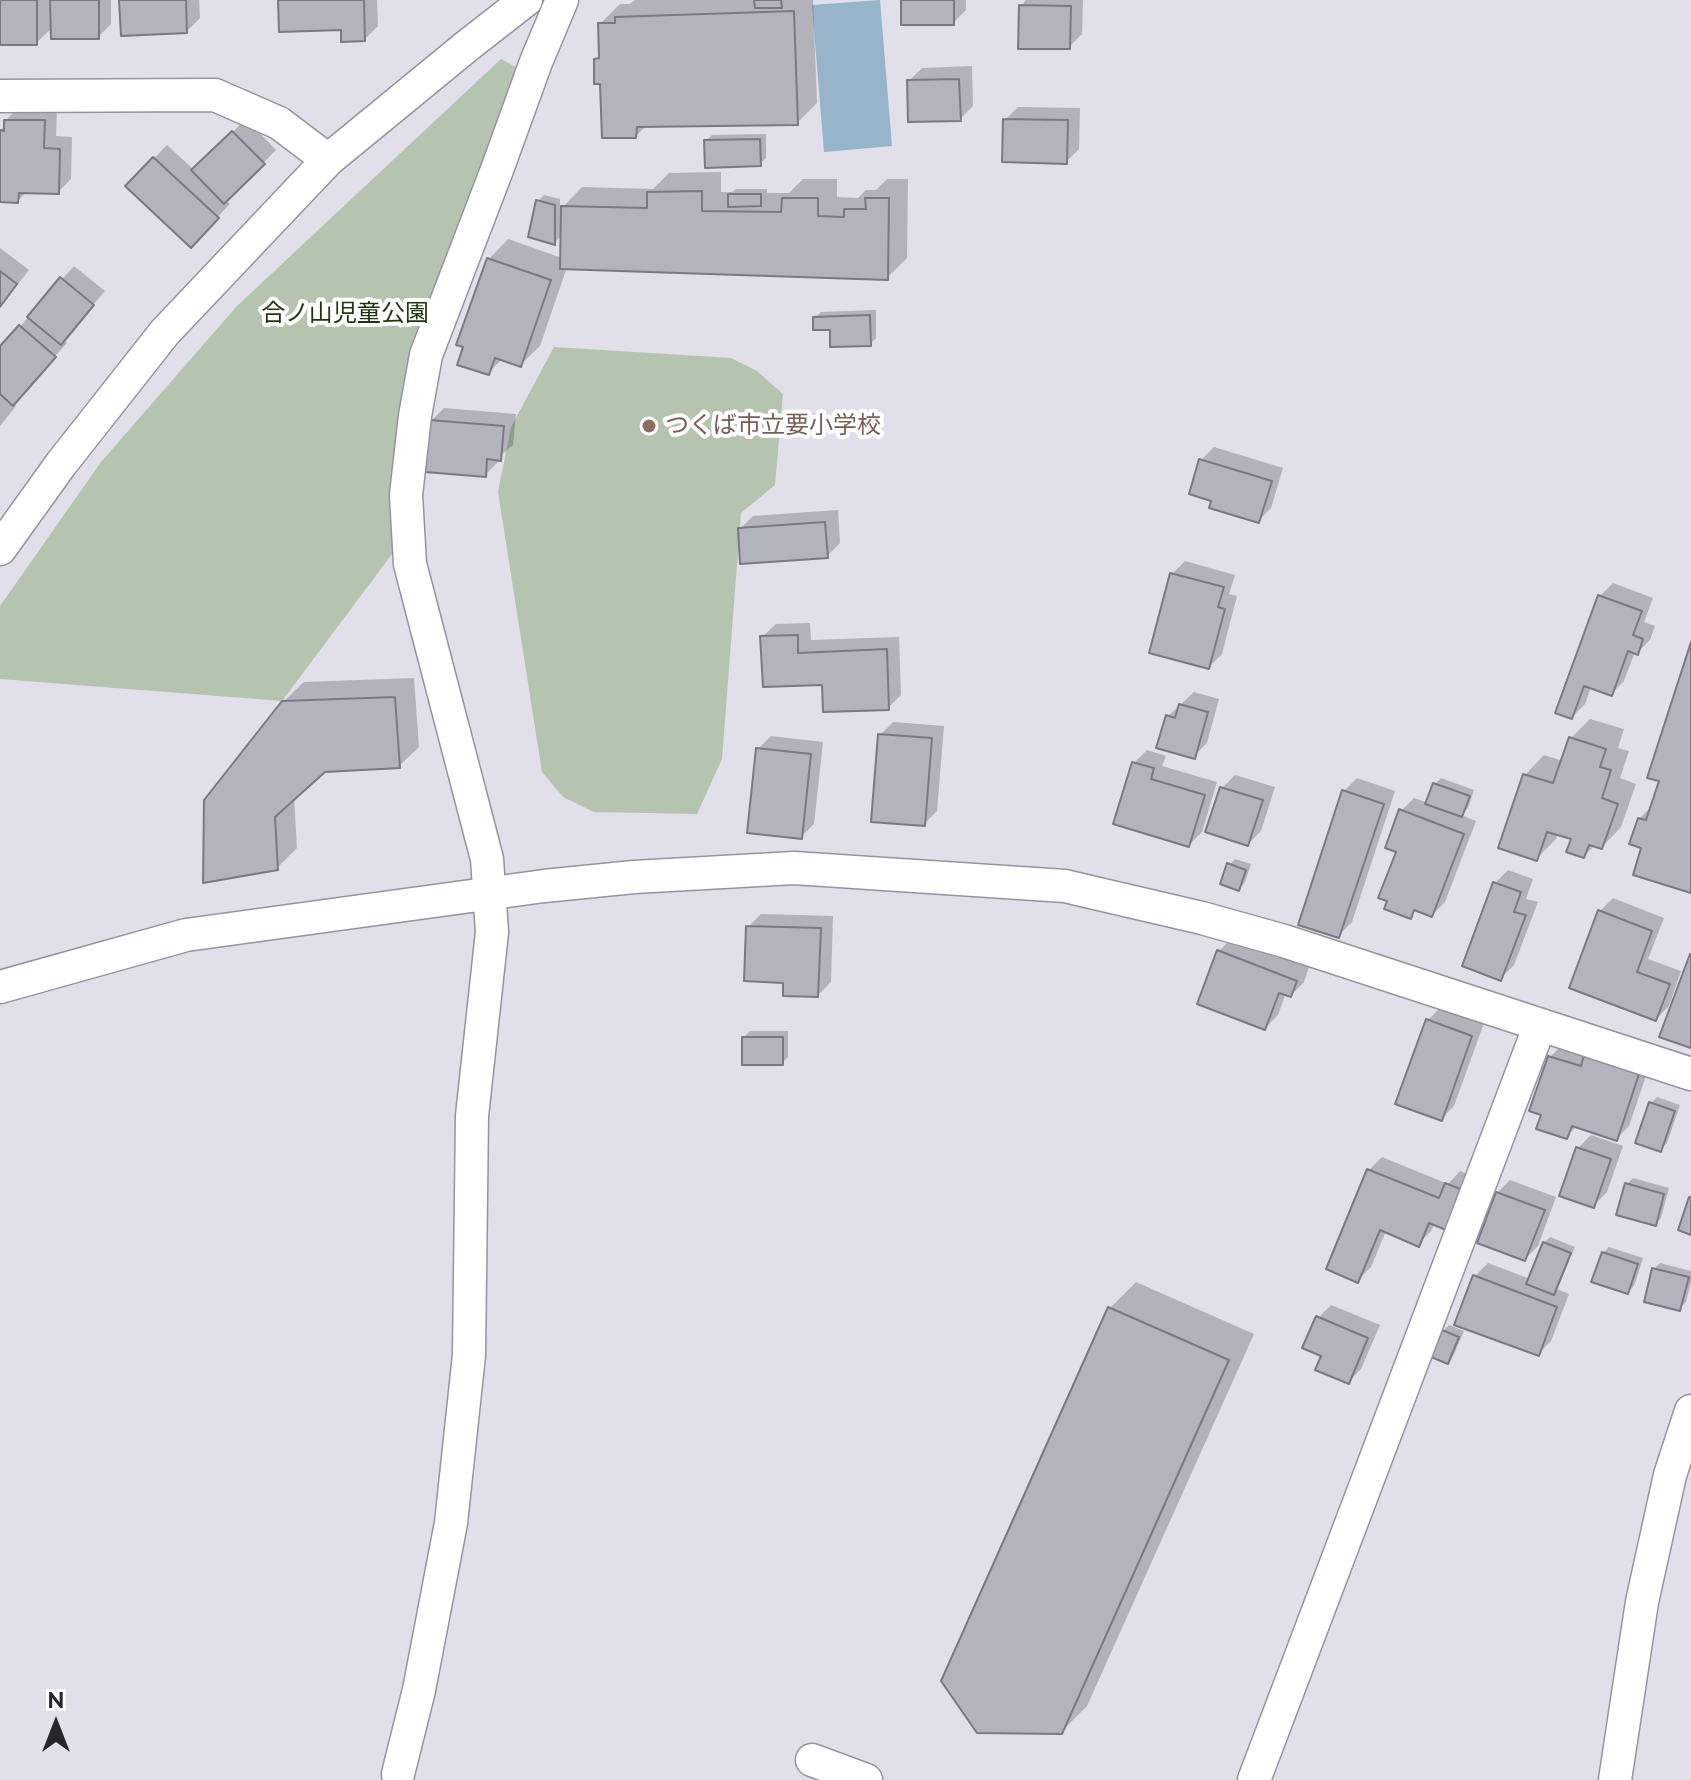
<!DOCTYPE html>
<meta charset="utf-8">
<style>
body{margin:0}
#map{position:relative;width:1691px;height:1780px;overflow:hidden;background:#e0dfea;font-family:Raleway,sans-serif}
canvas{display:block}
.north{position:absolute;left:16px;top:1684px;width:80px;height:80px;-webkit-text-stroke:6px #fff;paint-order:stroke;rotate:0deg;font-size:22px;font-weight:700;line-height:32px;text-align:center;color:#27272b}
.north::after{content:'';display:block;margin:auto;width:28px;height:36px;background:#27272b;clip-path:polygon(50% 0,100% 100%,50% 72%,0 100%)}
</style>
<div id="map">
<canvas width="1691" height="1780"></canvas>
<div class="north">N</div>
</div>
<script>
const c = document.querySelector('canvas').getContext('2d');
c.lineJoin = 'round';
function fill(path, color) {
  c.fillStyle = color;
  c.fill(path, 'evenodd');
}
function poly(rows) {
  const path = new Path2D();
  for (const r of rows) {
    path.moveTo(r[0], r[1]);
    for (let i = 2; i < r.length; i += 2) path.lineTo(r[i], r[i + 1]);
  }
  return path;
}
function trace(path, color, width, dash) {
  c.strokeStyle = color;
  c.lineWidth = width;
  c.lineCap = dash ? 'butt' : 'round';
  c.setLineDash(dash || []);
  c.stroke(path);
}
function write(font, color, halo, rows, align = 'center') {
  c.font = font + ' Raleway,"Noto Sans JP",sans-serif';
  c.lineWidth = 8;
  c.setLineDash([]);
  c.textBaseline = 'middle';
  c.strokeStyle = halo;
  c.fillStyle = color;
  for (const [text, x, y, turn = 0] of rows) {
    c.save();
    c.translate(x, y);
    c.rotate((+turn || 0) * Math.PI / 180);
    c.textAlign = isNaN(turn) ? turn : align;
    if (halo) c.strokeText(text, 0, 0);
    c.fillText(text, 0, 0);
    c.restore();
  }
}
fill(poly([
 [501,59,521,70,417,348,398,546,282,701,0,679,0,606,101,462,237,306],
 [554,347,731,358,757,371,783,394,775,485,741,513,722,759,697,814,594,812,563,797,542,772,498,492,511,427]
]), '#b5c4ae');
fill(poly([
 [880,0,892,146,824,152,812,5]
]), '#96b5ca');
fill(poly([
 [0,0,111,0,111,24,98,37,53,27,36,43,0,43],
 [121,0,199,0,200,18,187,31],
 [280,0,377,0,378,26,365,39],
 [635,0,813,0,817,103,797,123,647,125,636,136,602,82,596,60,601,55,600,24,620,4,630,4],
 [903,0,966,0,966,10,953,23],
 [1026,0,1083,0,1082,34,1069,47,1021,6],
 [972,66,973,106,960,119,909,81,922,68],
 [19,107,57,108,56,136,72,137,71,179,58,192,27,191,18,201,0,200,0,131,6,124,6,120],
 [1018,107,1080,108,1079,149,1066,162,1005,120],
 [246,119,276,150,226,200,230,204,191,245,127,186,167,145,194,170],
 [766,134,766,158,760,164,706,141,712,135],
 [721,172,721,192,732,192,736,189,767,189,767,193,789,193,803,179,837,179,837,197,858,198,866,190,876,190,887,179,908,179,907,258,887,278,567,267,540,346,520,365,502,359,488,373,489,259,508,239,562,258,562,235,554,243,530,236,538,201,544,195,560,199,560,210,582,187,653,189,669,173],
 [0,248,29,270,0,307],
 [74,266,105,291,63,340,67,343,12,404,16,406,0,426,0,349],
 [876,310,876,338,870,344,815,318,821,312],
 [444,408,516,414,513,445,498,458,498,462,485,475,431,421],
 [1214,447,1283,468,1271,508,1258,521,1201,460],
 [838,510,840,543,827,556,740,529,753,516],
 [1185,561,1235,575,1229,594,1237,596,1222,654,1209,667,1172,574],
 [1613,583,1653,598,1644,622,1655,626,1650,640,1637,653,1635,652,1624,681,1611,694,1591,687,1585,704,1572,717,1600,596],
 [810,623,811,640,899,637,901,695,888,708,824,683,762,637,776,624],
 [1691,648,1691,891,1644,847,1639,819,1653,805,1661,780],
 [414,678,419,747,399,766,324,770,294,797,297,848,277,868,205,881,283,702,304,682],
 [1194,692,1219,699,1207,743,1194,756,1168,716],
 [1590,719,1624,729,1618,748,1629,751,1620,778,1636,784,1621,827,1602,847,1595,845,1584,856,1573,838,1558,833,1556,839,1536,859,1525,775,1544,755,1563,761,1571,738],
 [893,722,944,726,937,811,924,824,880,735],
 [771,736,823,742,814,824,801,837,758,749],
 [1147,750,1166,756,1162,766,1217,782,1202,832,1189,845,1134,763],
 [1235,775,1275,787,1261,831,1248,844,1222,788],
 [1357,778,1395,791,1352,922,1339,935,1344,791],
 [1441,778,1474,790,1468,808,1461,815,1476,821,1445,902,1432,915,1417,909,1410,916,1398,850,1401,811,1414,798,1428,803,1435,784],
 [1235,859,1251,864,1245,882,1239,888,1229,865],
 [1508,870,1533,879,1526,899,1538,902,1514,965,1501,978,1464,964,1495,883],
 [1613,898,1664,918,1648,959,1681,971,1669,1006,1656,1019,1600,911],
 [761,914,833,916,831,982,818,995,748,927],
 [1232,938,1309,967,1304,982,1291,995,1286,993,1278,1015,1265,1028,1219,951],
 [1441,1007,1484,1023,1454,1106,1441,1119,1428,1020],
 [750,1031,788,1031,788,1057,782,1063,744,1037],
 [1563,1044,1651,1061,1629,1126,1616,1139,1577,1126,1567,1136,1544,1114,1550,1057],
 [1657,1097,1680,1105,1667,1143,1661,1149,1651,1103],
 [1591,1135,1623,1146,1607,1192,1594,1205,1578,1148],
 [1382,1157,1448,1184,1460,1171,1474,1177,1435,1223,1431,1231,1418,1244,1386,1231,1371,1267,1358,1280,1369,1170],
 [1633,1178,1669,1188,1661,1218,1655,1224,1627,1184],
 [1510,1180,1556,1197,1538,1246,1525,1259,1497,1193],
 [1550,1237,1575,1247,1557,1289,1569,1294,1551,1341,1538,1354,1475,1276,1488,1263,1530,1279,1544,1243],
 [1609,1247,1643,1258,1634,1286,1628,1292,1603,1253],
 [1660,1263,1691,1271,1691,1282,1686,1302,1680,1308,1654,1269],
 [1136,1282,1254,1334,1087,1706,1061,1732,943,1681,1110,1308],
 [1331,1305,1380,1325,1361,1369,1348,1382,1323,1355,1318,1318],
 [1449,1325,1464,1331,1453,1356,1448,1362,1443,1331]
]), '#0003');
const building = poly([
 [0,0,37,0,37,45,0,45,0,0],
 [50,0,99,0,99,39,51,39,50,0],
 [119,0,186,0,187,33,121,36,119,0],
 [278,0,364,0,365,41,341,42,341,30,279,32,278,0],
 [754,0,781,0,782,8,755,8,754,0],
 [901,0,954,0,954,25,901,25,901,0],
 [1019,5,1071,6,1070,49,1018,49,1019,5],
 [794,11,798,125,637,127,636,138,602,138,600,84,594,84,594,59,599,58,598,23,615,23,615,17,794,11],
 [959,79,961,121,908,122,907,80,959,79],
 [1003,119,1068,120,1067,164,1002,162,1003,119],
 [4,120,45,120,44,148,60,149,59,194,19,193,18,203,0,202,0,130,4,131,4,120],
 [232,131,265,164,224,204,191,170,232,131],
 [760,139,761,166,705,168,704,140,760,139],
 [153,157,219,218,191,248,125,186,153,157],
 [702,191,702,211,781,212,782,198,818,198,818,216,844,217,844,209,866,209,865,198,889,198,888,280,560,269,561,206,647,208,647,192,702,191],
 [728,194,761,194,761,206,728,207,728,194],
 [536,200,555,205,555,245,528,237,536,200],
 [487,258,551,280,521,367,495,358,489,375,457,365,463,347,456,345,487,258],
 [0,271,17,284,0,307,0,271],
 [60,277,94,305,61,345,27,317,60,277],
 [870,315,871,346,830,347,830,330,813,330,813,317,870,315],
 [19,325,56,357,13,406,0,394,0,346,19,325],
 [429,420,504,426,501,461,487,459,486,477,425,472,429,420],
 [1199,459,1272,481,1259,523,1209,508,1211,501,1189,494,1199,459],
 [825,522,828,558,740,564,738,528,825,522],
 [1170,573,1224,587,1218,607,1225,609,1209,669,1149,653,1170,573],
 [1598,595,1642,611,1633,635,1643,639,1638,655,1628,651,1612,696,1584,686,1572,719,1555,713,1598,595],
 [798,635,798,653,887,649,889,710,823,712,822,685,763,687,760,636,798,635],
 [1691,642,1691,893,1633,875,1641,848,1629,844,1638,818,1646,820,1659,781,1647,778,1691,642],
 [395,697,400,768,325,772,275,817,278,870,203,883,204,800,282,701,395,697],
 [1179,704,1208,712,1195,759,1156,748,1166,715,1175,718,1179,704],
 [878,734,932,738,925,826,871,822,878,734],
 [1569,737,1606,749,1600,767,1611,770,1602,798,1618,804,1602,849,1589,845,1584,858,1566,852,1571,839,1547,832,1537,861,1498,848,1523,774,1553,783,1569,737],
 [756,748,811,754,802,839,747,833,756,748],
 [1132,762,1154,768,1151,779,1205,795,1189,847,1113,824,1132,762],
 [1433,783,1470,796,1462,817,1425,804,1433,783],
 [1220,787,1263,800,1248,846,1205,832,1220,787],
 [1342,790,1384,804,1339,938,1298,925,1342,790],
 [1399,809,1464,834,1432,917,1414,910,1411,919,1384,909,1387,901,1378,898,1396,852,1385,848,1399,809],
 [1227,863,1246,870,1239,891,1220,884,1227,863],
 [1493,882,1521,892,1514,912,1526,915,1501,981,1462,966,1493,882],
 [1598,910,1652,931,1637,972,1670,984,1656,1021,1569,988,1598,910],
 [746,926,821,928,818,997,783,996,783,983,744,981,746,926],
 [1217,950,1297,981,1291,997,1279,993,1265,1030,1197,1004,1217,950],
 [1690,954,1691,954,1691,1048,1659,1037,1690,954],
 [1426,1019,1472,1036,1442,1121,1395,1104,1426,1019],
 [742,1037,783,1037,783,1065,742,1065,742,1037],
 [1584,1055,1639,1074,1617,1141,1572,1126,1567,1139,1536,1129,1541,1115,1529,1111,1548,1056,1581,1066,1584,1055],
 [1649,1102,1675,1111,1661,1152,1635,1143,1649,1102],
 [1576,1147,1611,1159,1594,1208,1559,1196,1576,1147],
 [1367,1169,1439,1198,1445,1183,1463,1190,1446,1230,1429,1223,1419,1247,1380,1230,1358,1283,1326,1269,1367,1169],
 [1625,1183,1664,1194,1656,1226,1616,1215,1625,1183],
 [1496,1192,1545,1210,1525,1261,1477,1243,1496,1192],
 [1689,1197,1691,1197,1691,1235,1678,1230,1689,1197],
 [1543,1242,1571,1253,1554,1295,1526,1284,1543,1242],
 [1602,1252,1638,1264,1628,1294,1591,1282,1602,1252],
 [1652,1268,1689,1277,1680,1311,1644,1302,1652,1268],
 [1473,1275,1557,1307,1539,1356,1454,1325,1473,1275],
 [1108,1307,1229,1360,1062,1734,977,1733,941,1681,1108,1307],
 [1316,1316,1368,1338,1349,1384,1315,1370,1321,1356,1302,1348,1316,1316],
 [1442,1330,1459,1337,1448,1364,1431,1357,1442,1330]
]);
fill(building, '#b2b3bd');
trace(building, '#797983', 2);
const minor = poly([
 [0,96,215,95,279,123,328,160],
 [0,549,61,464,165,332,328,160,467,46,526,0],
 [0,987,186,935,544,886,634,877,794,868,1065,886,1086,891,1202,918,1284,941,1691,1074],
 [812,1760,866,1780],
 [398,1774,419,1690,451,1523,469,1355,472,1116,492,932,487,859,410,564,406,495,415,416,426,355,498,167,536,62,562,0],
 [1254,1780,1540,1025],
 [1615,1780,1642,1602,1670,1475,1691,1411]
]);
trace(minor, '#95949e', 35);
trace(minor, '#fff', 32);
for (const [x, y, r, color] of [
 [649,426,8,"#8d6e63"]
]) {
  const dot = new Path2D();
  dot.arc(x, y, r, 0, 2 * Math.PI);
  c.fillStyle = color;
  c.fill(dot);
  trace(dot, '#fff', 3);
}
write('24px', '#1b360a', '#fff', [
 ["合ノ山児童公園",345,314]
]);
write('24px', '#785e54', '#fff', [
 ["つくば市立要小学校",665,426]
], 'left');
</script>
